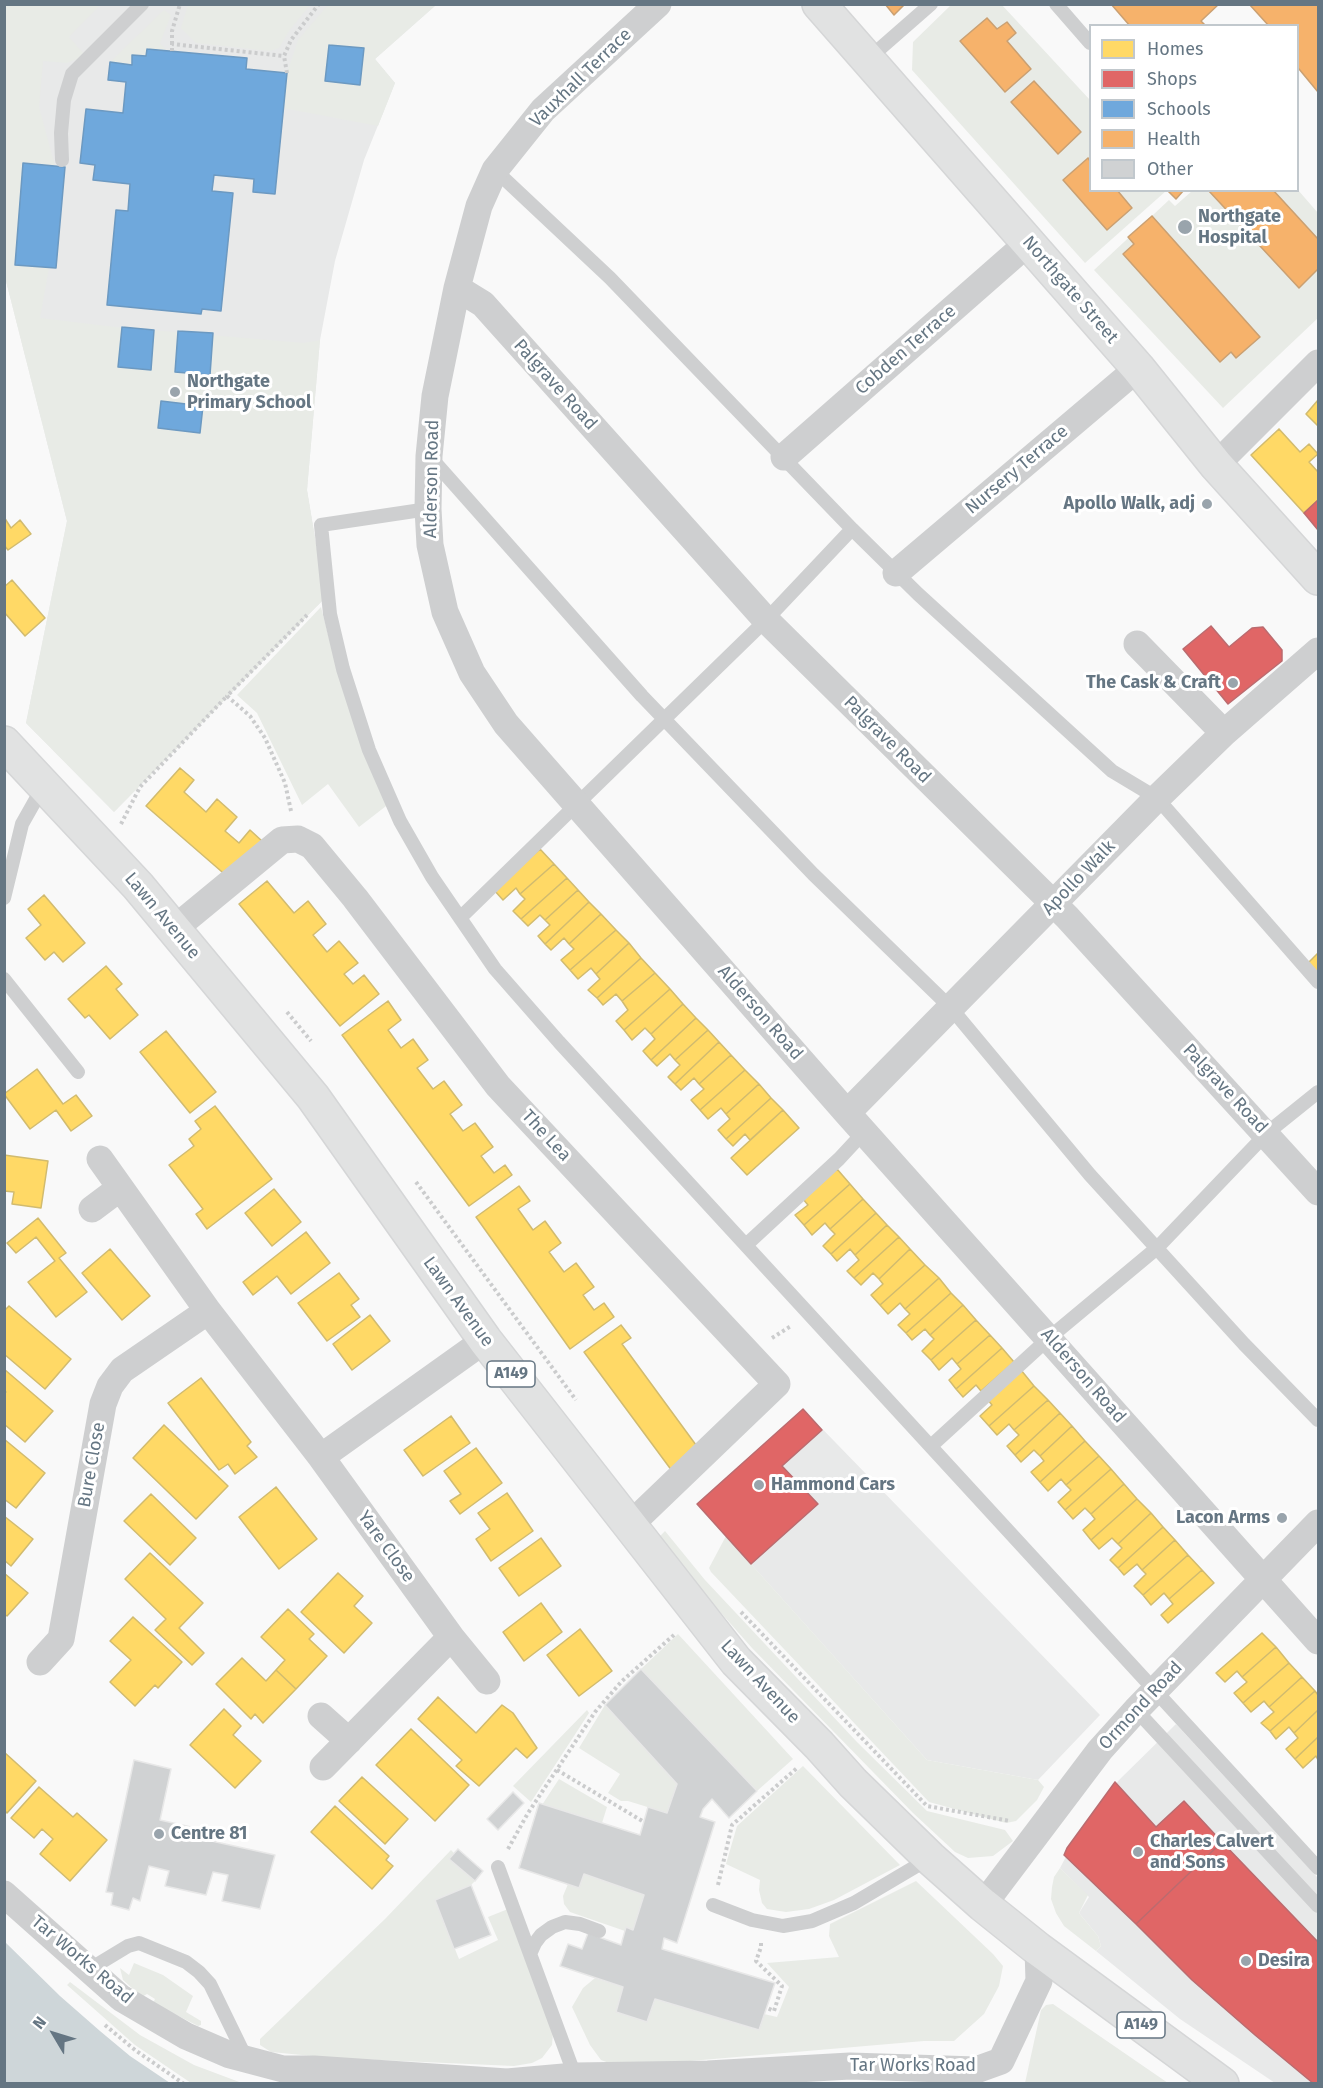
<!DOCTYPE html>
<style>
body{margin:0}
#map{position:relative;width:1323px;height:2088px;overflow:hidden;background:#f9f9f9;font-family:"Fira Sans",sans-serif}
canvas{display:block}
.frame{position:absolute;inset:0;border:6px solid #657683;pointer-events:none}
.legend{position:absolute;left:1089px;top:24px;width:210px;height:168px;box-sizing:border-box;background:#fff;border:2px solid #c1c8cd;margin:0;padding:8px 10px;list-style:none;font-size:18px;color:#657683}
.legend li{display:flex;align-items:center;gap:12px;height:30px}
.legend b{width:30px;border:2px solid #c1c8cd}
.north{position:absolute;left:24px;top:2004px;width:60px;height:60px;-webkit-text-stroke:4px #fff;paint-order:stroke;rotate:308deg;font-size:16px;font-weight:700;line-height:24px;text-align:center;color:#657683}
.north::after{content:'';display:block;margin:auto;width:21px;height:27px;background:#657683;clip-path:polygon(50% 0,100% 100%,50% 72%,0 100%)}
</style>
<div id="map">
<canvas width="1323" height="2088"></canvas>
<div class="frame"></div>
<ul class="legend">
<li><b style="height:16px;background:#ffd966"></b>Homes</li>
<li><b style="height:16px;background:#e06666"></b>Shops</li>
<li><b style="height:16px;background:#6fa8dc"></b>Schools</li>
<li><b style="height:16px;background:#f6b26b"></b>Health</li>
<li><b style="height:16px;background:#d0d2d3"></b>Other</li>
</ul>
<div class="north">N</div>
</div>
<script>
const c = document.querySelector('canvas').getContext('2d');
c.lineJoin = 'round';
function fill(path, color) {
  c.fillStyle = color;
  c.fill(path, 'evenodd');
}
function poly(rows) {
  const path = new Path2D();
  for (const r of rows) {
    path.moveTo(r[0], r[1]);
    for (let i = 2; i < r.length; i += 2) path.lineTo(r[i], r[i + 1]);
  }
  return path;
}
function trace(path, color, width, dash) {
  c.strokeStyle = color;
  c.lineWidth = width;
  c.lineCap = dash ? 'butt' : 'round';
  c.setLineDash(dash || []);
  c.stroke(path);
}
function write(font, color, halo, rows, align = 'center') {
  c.font = font + ' "Fira Sans",sans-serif';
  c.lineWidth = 6;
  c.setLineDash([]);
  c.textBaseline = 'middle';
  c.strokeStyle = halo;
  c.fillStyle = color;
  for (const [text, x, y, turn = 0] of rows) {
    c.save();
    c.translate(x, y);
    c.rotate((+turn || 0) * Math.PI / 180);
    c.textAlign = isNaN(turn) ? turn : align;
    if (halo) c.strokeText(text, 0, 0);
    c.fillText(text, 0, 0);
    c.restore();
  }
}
fill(poly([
 [91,5,436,5,375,59,395,83,364,160,335,261,320,340,307,490,325,598,114,812,26,723,67,521,5,277,4,99],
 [803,1409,1100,1715,1038,1780,927,1760,697,1504],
 [1176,1724,1318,1878,1318,2083,1275,2083,1180,2019,1096,1951,1101,1946,1098,1936,1079,1913,1089,1897,1060,1868,1077,1836,1119,1780]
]), '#e8e9e9');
fill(poly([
 [4,5,100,5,69,37,83,53,77,59,67,63,43,61,39,107,55,166,23,164,15,265,49,268,40,318,115,327,304,343,320,340,307,490,325,598,114,812,26,723,67,521,5,277],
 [188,5,188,4,310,5,289,31,279,48,270,51,196,43,181,28],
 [328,5,436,5,375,59,395,83,378,126,283,108,287,73,298,40],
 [951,5,1002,5,1090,100,1090,190,1166,191,1085,263,912,70,913,42],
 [164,10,171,15,160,43,166,50,147,49,146,56,133,55,132,65,110,62],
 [1298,190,1318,213,1318,318,1223,408,1094,270,1169,200,1175,206,1192,191],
 [321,607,335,662,390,803,359,827,328,784,302,805,257,713,237,695],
 [665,1531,705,1580,857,1742,927,1811,1005,1830,1013,1841,993,1856,968,1858,955,1852,913,1813,752,1648,692,1580,659,1537],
 [726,1536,927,1760,1038,1780,1044,1787,1037,1800,1016,1821,1006,1823,929,1802,711,1572,709,1568],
 [678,1634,793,1759,757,1791,641,1669],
 [605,1705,677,1784,667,1813,628,1801,621,1801,608,1793,620,1774,579,1748],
 [587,1710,589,1713,531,1802,513,1786],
 [803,1766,900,1865,834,1900,809,1909,786,1912,767,1909,762,1903,759,1890,760,1880,726,1864,737,1826],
 [559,1779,607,1807,602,1823,542,1805],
 [451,1850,454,1853,450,1859,475,1881,471,1885,435,1900,459,1959,498,1940,488,1917,508,1909,553,2033,552,2045,542,2058,532,2063,514,2066,333,2058,271,2052,260,2045,260,2039,385,1919],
 [1060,1868,1088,1895,1079,1913,1098,1936,1101,1946,1096,1951,1064,1926,1056,1913,1051,1899,1052,1887,1054,1877],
 [584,1874,644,1895,633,1930,626,1927,625,1931,570,1912,564,1904,563,1896,568,1884,579,1888],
 [916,1881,993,1954,1003,1966,999,1986,984,2014,954,2041,924,2041,620,2067,601,2060,590,2045,572,2007,583,1988,595,1978,623,1987,616,2012,647,2022,655,1999,758,2030,764,2014,777,2017,789,1987,767,1963,839,1957,829,1936,830,1924],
 [134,1963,163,1975,193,1996,186,2012,201,2021,201,2025,198,2026,153,2003,155,1999,147,1994,142,1997,123,1980,120,1968,129,1975],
 [70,1982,140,2035,194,2065,242,2083,191,2083,135,2045,67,1985],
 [1053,2004,1168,2083,1025,2083,1041,2010,1046,2005]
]), '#e8ebe6');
fill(poly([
 [4,1941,60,1996,100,2031,130,2056,170,2083,5,2083]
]), '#ced6d9');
const homes = poly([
 [1318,400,1318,426,1306,414,1318,400],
 [1279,429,1300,452,1309,444,1318,454,1309,462,1318,472,1318,500,1304,513,1251,455,1279,429],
 [4,517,11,528,20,520,31,534,8,550,4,545,4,517],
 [12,580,45,618,25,636,4,612,4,587,12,580],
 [180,768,194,780,184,792,206,812,217,799,237,817,225,831,239,843,250,830,262,841,229,878,146,806,180,768],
 [540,849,554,864,520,894,516,888,503,900,494,890,540,849],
 [554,864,567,878,521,919,513,911,525,899,520,894,554,864],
 [567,878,578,890,545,920,540,915,528,926,521,919,567,878],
 [267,881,294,913,308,901,326,924,313,935,327,952,339,941,358,963,344,974,353,984,364,975,379,994,340,1026,239,904,267,881],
 [578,890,589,902,545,944,538,936,550,925,545,920,578,890],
 [44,895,85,943,63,962,54,952,45,960,26,938,41,925,28,909,44,895],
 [589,902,601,914,569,944,564,938,551,950,545,944,589,902],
 [601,914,616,930,570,970,561,960,574,949,569,944,601,914],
 [616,930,629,943,596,974,591,968,578,979,570,970,616,930],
 [629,943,641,958,597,998,588,990,600,979,596,974,629,943],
 [1318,953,1318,978,1306,965,1318,953],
 [641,958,655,973,622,1001,616,994,603,1005,597,998,641,958],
 [106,966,122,984,116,989,138,1015,110,1039,89,1015,85,1018,68,999,106,966],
 [655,973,670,989,624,1030,616,1021,628,1010,622,1001,655,973],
 [670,989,683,1004,651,1034,645,1028,632,1040,624,1030,670,989],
 [388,1001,401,1020,388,1030,401,1048,413,1039,428,1060,417,1068,433,1089,444,1081,462,1105,450,1114,463,1131,475,1123,493,1147,481,1156,494,1173,505,1165,512,1175,469,1206,342,1035,388,1001],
 [683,1004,696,1018,651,1060,643,1051,655,1039,651,1034,683,1004],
 [696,1018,708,1030,675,1060,670,1054,657,1066,651,1060,696,1018],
 [708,1030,719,1042,675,1084,668,1077,680,1065,675,1060,708,1030],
 [166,1031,216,1092,190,1113,140,1052,166,1031],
 [719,1042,731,1055,699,1084,694,1078,681,1090,675,1084,719,1042],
 [731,1055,745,1070,700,1110,691,1100,704,1089,699,1084,731,1055],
 [37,1069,63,1104,76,1095,92,1116,71,1131,56,1110,30,1129,4,1094,37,1069],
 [745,1070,759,1084,726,1114,721,1108,708,1119,700,1110,745,1070],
 [759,1084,771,1098,726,1139,718,1130,730,1119,726,1114,759,1084],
 [771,1098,783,1110,750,1140,745,1134,733,1146,726,1139,771,1098],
 [215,1106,272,1179,207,1229,196,1214,203,1209,169,1165,194,1146,189,1139,201,1129,195,1121,215,1106],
 [783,1110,799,1128,747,1175,731,1158,783,1110],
 [4,1155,48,1161,41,1208,12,1204,14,1192,4,1191,4,1155],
 [837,1169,850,1184,804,1225,795,1215,808,1205,803,1199,837,1169],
 [850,1184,863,1199,830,1229,825,1223,812,1235,804,1225,850,1184],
 [519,1186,530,1201,518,1209,533,1230,545,1221,561,1243,549,1252,564,1272,576,1263,594,1287,583,1295,594,1310,604,1303,614,1317,570,1349,476,1217,519,1186],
 [274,1189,301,1222,272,1246,245,1213,274,1189],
 [863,1199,876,1213,831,1254,823,1246,835,1234,830,1229,863,1199],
 [876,1213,887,1225,855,1255,850,1249,837,1261,831,1254,876,1213],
 [38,1218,66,1253,59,1258,87,1292,56,1317,28,1282,55,1261,36,1237,16,1253,7,1243,38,1218],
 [887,1225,899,1237,854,1278,847,1271,859,1260,855,1255,887,1225],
 [306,1232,330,1263,291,1294,277,1276,253,1295,243,1282,306,1232],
 [899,1237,910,1249,879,1279,873,1273,861,1285,854,1278,899,1237],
 [110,1249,150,1296,122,1320,82,1273,110,1249],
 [910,1249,925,1265,880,1305,871,1295,883,1284,879,1279,910,1249],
 [925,1265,939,1278,905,1309,900,1303,888,1314,880,1305,925,1265],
 [339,1273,359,1299,351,1305,360,1317,327,1341,298,1303,339,1273],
 [939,1278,951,1293,906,1333,898,1325,910,1314,905,1309,939,1278],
 [951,1293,963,1305,930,1335,925,1329,912,1340,906,1333,951,1293],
 [963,1305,976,1320,931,1360,922,1351,934,1339,930,1335,963,1305],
 [9,1306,71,1359,45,1389,4,1354,4,1311,9,1306],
 [370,1315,390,1341,352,1370,333,1344,370,1315],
 [976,1320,990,1335,957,1364,952,1358,939,1370,931,1360,976,1320],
 [621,1325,631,1338,622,1344,696,1445,678,1479,584,1352,621,1325],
 [990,1335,1002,1348,956,1389,949,1380,961,1369,957,1364,990,1335],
 [1002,1348,1014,1362,981,1391,976,1385,963,1397,956,1389,1002,1348],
 [4,1369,53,1411,25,1442,4,1424,4,1394,6,1392,4,1390,4,1369],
 [1021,1370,1034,1386,989,1426,980,1416,992,1405,988,1400,1021,1370],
 [201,1378,251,1442,247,1446,257,1457,235,1474,228,1464,219,1470,168,1403,201,1378],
 [1034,1386,1048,1400,1014,1430,1009,1424,997,1435,989,1426,1034,1386],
 [1048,1400,1060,1413,1015,1455,1007,1446,1019,1435,1014,1430,1048,1400],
 [1060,1413,1072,1426,1040,1456,1034,1450,1021,1462,1015,1455,1060,1413],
 [451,1416,470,1443,423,1476,404,1450,451,1416],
 [164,1425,228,1486,196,1519,133,1458,164,1425],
 [1072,1426,1085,1441,1040,1482,1031,1472,1044,1461,1040,1456,1072,1426],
 [4,1439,45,1473,16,1508,4,1499,4,1439],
 [1085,1441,1099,1456,1066,1485,1061,1479,1048,1491,1040,1482,1085,1441],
 [476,1448,502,1483,460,1514,450,1501,461,1494,444,1471,476,1448],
 [1099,1456,1111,1469,1065,1510,1058,1502,1071,1490,1066,1485,1099,1456],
 [1111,1469,1124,1484,1091,1514,1085,1508,1073,1519,1065,1510,1111,1469],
 [1124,1484,1137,1499,1091,1540,1083,1530,1095,1519,1091,1514,1124,1484],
 [276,1487,317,1539,279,1569,239,1517,276,1487],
 [507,1493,533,1531,491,1561,476,1539,490,1529,478,1513,507,1493],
 [151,1494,196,1538,170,1565,124,1521,151,1494],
 [1137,1499,1151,1513,1118,1544,1112,1538,1099,1549,1091,1540,1137,1499],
 [1151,1513,1163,1527,1118,1568,1110,1560,1122,1548,1118,1544,1151,1513],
 [4,1516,33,1539,11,1566,4,1560,4,1516],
 [1163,1527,1175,1540,1142,1570,1137,1564,1124,1575,1118,1568,1163,1527],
 [541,1538,561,1566,519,1596,499,1568,541,1538],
 [1175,1540,1188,1555,1143,1595,1134,1586,1146,1574,1142,1570,1175,1540],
 [150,1553,203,1603,179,1628,204,1653,192,1665,155,1630,166,1619,125,1579,150,1553],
 [1188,1555,1202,1570,1169,1599,1164,1593,1151,1605,1143,1595,1188,1555],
 [1202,1570,1214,1583,1168,1623,1161,1615,1173,1604,1169,1599,1202,1570],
 [4,1573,28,1593,7,1616,4,1614,4,1573],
 [338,1573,363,1596,354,1606,372,1623,344,1653,301,1612,338,1573],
 [541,1603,562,1632,524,1661,503,1632,541,1603],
 [288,1609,314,1634,309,1639,327,1656,296,1689,276,1670,285,1660,261,1637,288,1609],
 [133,1617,182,1662,158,1688,155,1685,135,1706,110,1682,131,1660,110,1641,133,1617],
 [580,1629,612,1671,579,1696,547,1655,580,1629],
 [1262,1633,1276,1647,1242,1677,1237,1671,1225,1682,1216,1673,1262,1633],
 [1276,1647,1289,1663,1243,1703,1234,1693,1247,1682,1242,1677,1276,1647],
 [242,1658,266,1681,276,1670,296,1689,263,1723,255,1714,251,1719,216,1684,242,1658],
 [1289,1663,1302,1677,1269,1707,1264,1701,1251,1712,1243,1703,1289,1663],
 [1302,1677,1315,1691,1270,1731,1261,1723,1274,1712,1269,1707,1302,1677],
 [1315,1691,1318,1695,1318,1710,1294,1733,1289,1727,1276,1739,1270,1731,1315,1691],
 [438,1697,476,1733,502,1705,513,1713,537,1748,527,1758,516,1748,479,1786,456,1766,462,1760,418,1719,438,1697],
 [224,1709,241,1726,233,1735,261,1761,235,1788,190,1745,224,1709],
 [1318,1710,1318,1737,1295,1759,1286,1749,1298,1738,1294,1733,1318,1710],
 [411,1729,469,1785,435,1821,376,1765,411,1729],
 [1318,1737,1318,1760,1316,1756,1303,1768,1295,1759,1318,1737],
 [4,1752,36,1781,7,1813,4,1810,4,1752],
 [362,1777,408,1819,385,1844,339,1801,362,1777],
 [39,1787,73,1817,77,1813,107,1840,70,1881,40,1854,53,1839,42,1829,34,1838,11,1818,39,1787],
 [335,1806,389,1856,386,1860,393,1866,372,1889,311,1832,335,1806]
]);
fill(homes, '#ffd966');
trace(homes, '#d1bb6f', 1.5);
const shops = poly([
 [1318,500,1318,530,1304,513,1318,500],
 [1211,626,1229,647,1252,628,1263,627,1282,650,1282,661,1228,704,1183,649,1211,626],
 [803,1409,822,1430,782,1466,818,1504,751,1564,697,1504,803,1409],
 [1115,1782,1156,1827,1184,1801,1222,1842,1136,1924,1064,1855,1067,1848,1115,1782],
 [1222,1842,1318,1942,1318,2084,1314,2084,1255,2035,1192,1980,1136,1924,1222,1842]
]);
fill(shops, '#e06666');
trace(shops, '#bb6b6f', 1.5);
const schools = poly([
 [329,45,364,48,360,85,325,81,329,45],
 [147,49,247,58,246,69,287,73,275,194,253,192,254,179,214,175,212,191,233,193,221,311,202,309,201,314,107,305,116,210,128,211,130,184,93,180,95,165,80,163,86,109,123,113,126,82,108,80,110,62,132,65,132,55,146,56,147,49],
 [23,163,65,167,56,268,15,265,23,163],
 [122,327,154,330,151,370,118,367,122,327],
 [178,331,213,333,210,375,175,372,178,331],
 [161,401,203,406,200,433,158,428,161,401]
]);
fill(schools, '#6fa8dc');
trace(schools, '#6c99c1', 1.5);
const health = poly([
 [885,4,905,4,894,15,885,4],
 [1111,4,1219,4,1201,21,1206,26,1130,26,1111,4],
 [1249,4,1318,4,1318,92,1299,69,1298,70,1298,26,1269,26,1249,4],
 [987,18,997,29,1007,22,1016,33,1007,41,1031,69,1005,92,960,41,987,18],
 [1034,81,1081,132,1058,154,1011,102,1034,81],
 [1088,158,1090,161,1090,190,1117,190,1132,208,1107,230,1063,180,1088,158],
 [1167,190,1184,190,1176,199,1167,190],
 [1208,190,1273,190,1318,239,1318,269,1299,288,1208,190],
 [1152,216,1260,337,1236,358,1231,352,1220,362,1123,254,1134,244,1128,237,1152,216]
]);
fill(health, '#f6b26b');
trace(health, '#caa072', 1.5);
const building = poly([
 [641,1669,757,1791,729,1818,712,1799,703,1809,700,1817,715,1822,677,1943,664,1938,662,1949,775,1983,759,2030,655,1999,647,2022,616,2012,623,1987,560,1966,568,1944,582,1949,588,1933,621,1945,626,1927,633,1930,644,1895,584,1874,579,1888,519,1868,539,1803,640,1835,648,1807,667,1813,677,1784,605,1705,641,1669],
 [134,1760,171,1769,160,1820,200,1829,198,1838,275,1855,260,1909,222,1901,228,1875,213,1872,206,1895,165,1886,169,1871,149,1866,140,1901,133,1898,129,1910,111,1905,113,1893,106,1892,134,1760],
 [513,1792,524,1803,498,1830,487,1819,513,1792],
 [458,1849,483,1871,475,1881,449,1859,458,1849],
 [471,1885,491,1935,454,1949,435,1900,471,1885]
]);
fill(building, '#d0d2d3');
trace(building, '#e8e8e8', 1.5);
const secondary = poly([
 [819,4,1138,368,1216,465,1318,578]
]);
const primary = poly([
 [4,743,138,886,313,1097,485,1340,736,1661,819,1745,853,1783,930,1858,983,1905,1038,1949,1222,2084]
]);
trace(secondary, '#d5d6d7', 36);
trace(primary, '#d5d6d7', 36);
trace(poly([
 [172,44,172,31,180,4],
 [172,51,172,44,284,56],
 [287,73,284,56,291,40,319,4],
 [291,811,285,783,265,738,250,716,227,696,307,615],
 [121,824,140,787,227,696],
 [287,1012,311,1041],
 [416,1182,576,1400],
 [772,1338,791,1326],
 [741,1612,927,1806,1010,1821],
 [557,1770,644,1822],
 [508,1849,528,1813,595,1712,622,1681,675,1634],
 [718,1885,732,1825,797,1768],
 [761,1943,761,1947,756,1961,782,1986,774,2011,767,2008],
 [105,2025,135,2050,184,2084]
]), '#cbcccd', 4, [3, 3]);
trace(poly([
 [1056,4,1090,43],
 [867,60,931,4],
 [62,160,61,133,64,100,72,74,142,4],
 [495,170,610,278,852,529,918,594,1112,771,1157,798,1318,982],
 [431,458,642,696,813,874,951,1008,1090,1175,1244,1344,1318,1420],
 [428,509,321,525,330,614,343,669,369,750,400,821,432,877,495,969,559,1042,1318,1868],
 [4,898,22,824,44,785],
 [460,918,766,620,852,529],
 [4,979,78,1072],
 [746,1245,839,1159,865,1131],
 [931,1446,1049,1338,1157,1248,1267,1133,1318,1092],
 [1136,1710,1318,1906],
 [498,1867,575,2076],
 [713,1905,752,1920,783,1926,812,1921,854,1903,930,1858],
 [530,1954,535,1943,541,1935,552,1927,565,1922,580,1924,599,1931],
 [90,1969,128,1946,139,1943,186,1962,199,1972,210,1984,246,2058]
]), '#cecfd0', 14);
trace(poly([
 [658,4,543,110,495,170,479,206,457,288,435,396,429,456,428,509,430,545,445,612,472,673,506,724,847,1113,1318,1641],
 [457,288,483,304,766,620,1067,917,1318,1192],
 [784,457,1029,242],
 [1216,465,1318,363],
 [896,573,1138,368],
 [1137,644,1224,733],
 [174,929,282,840,298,839,312,846,355,898,498,1086,777,1384,629,1526],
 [847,1113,1157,798,1224,733,1318,651],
 [100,1159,208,1311,321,1457,451,1637,323,1767],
 [92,1209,120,1188],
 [321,1457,485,1340],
 [451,1637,487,1681],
 [40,1662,61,1639,103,1404,110,1386,122,1370,208,1311],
 [321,1716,349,1741],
 [4,1894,121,1998,186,2036,230,2055,283,2069,314,2069,507,2082,575,2076,708,2074,850,2066,976,2070,1001,2061,1039,1981,1038,1949],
 [983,1905,1100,1750,1136,1710,1318,1523]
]), '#cecfd0', 27);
trace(secondary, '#e1e2e2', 33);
trace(primary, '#e1e2e2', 33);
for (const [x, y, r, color] of [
 [1185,227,8,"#99a4ac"],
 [175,392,6,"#99a4ac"],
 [1207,504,6,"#99a4ac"],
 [1233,683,6,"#99a4ac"],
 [759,1485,6,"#99a4ac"],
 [1282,1518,6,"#99a4ac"],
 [159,1834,6,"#99a4ac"],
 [1138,1852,6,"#99a4ac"],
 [1246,1961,6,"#99a4ac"]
]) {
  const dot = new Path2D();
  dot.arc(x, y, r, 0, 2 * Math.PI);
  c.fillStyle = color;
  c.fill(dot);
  trace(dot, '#fff', 2);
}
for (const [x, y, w] of [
 [511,1374,48],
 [1141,2025,48]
]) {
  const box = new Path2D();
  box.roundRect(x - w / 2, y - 13, w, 26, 4.5);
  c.fillStyle = '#fff';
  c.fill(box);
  trace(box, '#657683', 1.5);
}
write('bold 16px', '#657683', null, [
 ["A149",511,1374],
 ["A149",1141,2025]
]);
write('18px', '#657683', '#fff', [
 ["Vauxhall Terrace",581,78,-44],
 ["Northgate Street",1070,290,49],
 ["Cobden Terrace",906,350,-41],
 ["Palgrave Road",555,385,48],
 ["Nursery Terrace",1017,470,-40],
 ["Alderson Road",432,479,-89],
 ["Palgrave Road",887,740,45],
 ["Apollo Walk",1079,878,-46],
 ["Lawn Avenue",162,916,50],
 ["Alderson Road",760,1013,49],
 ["Palgrave Road",1225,1089,47],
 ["The Lea",546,1136,47],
 ["Lawn Avenue",458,1302,54],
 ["Alderson Road",1083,1376,49],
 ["Bure Close",92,1465,-80],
 ["Yare Close",386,1547,54],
 ["Lawn Avenue",760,1682,47],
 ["Ormond Road",1141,1706,-47],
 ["Tar Works Road",82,1960,40],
 ["Tar Works Road",913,2066]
]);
write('bold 18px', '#657683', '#fff', [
 ["Northgate",1198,217],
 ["Hospital",1198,238],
 ["Northgate",187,382],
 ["Primary School",187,403],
 ["Apollo Walk, adj",1195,504,"right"],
 ["The Cask & Craft",1221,683,"right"],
 ["Hammond Cars",771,1485],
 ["Lacon Arms",1270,1518,"right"],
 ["Centre 81",171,1834],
 ["Charles Calvert",1150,1842],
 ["and Sons",1150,1863],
 ["Desira",1258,1961]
], 'left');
</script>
